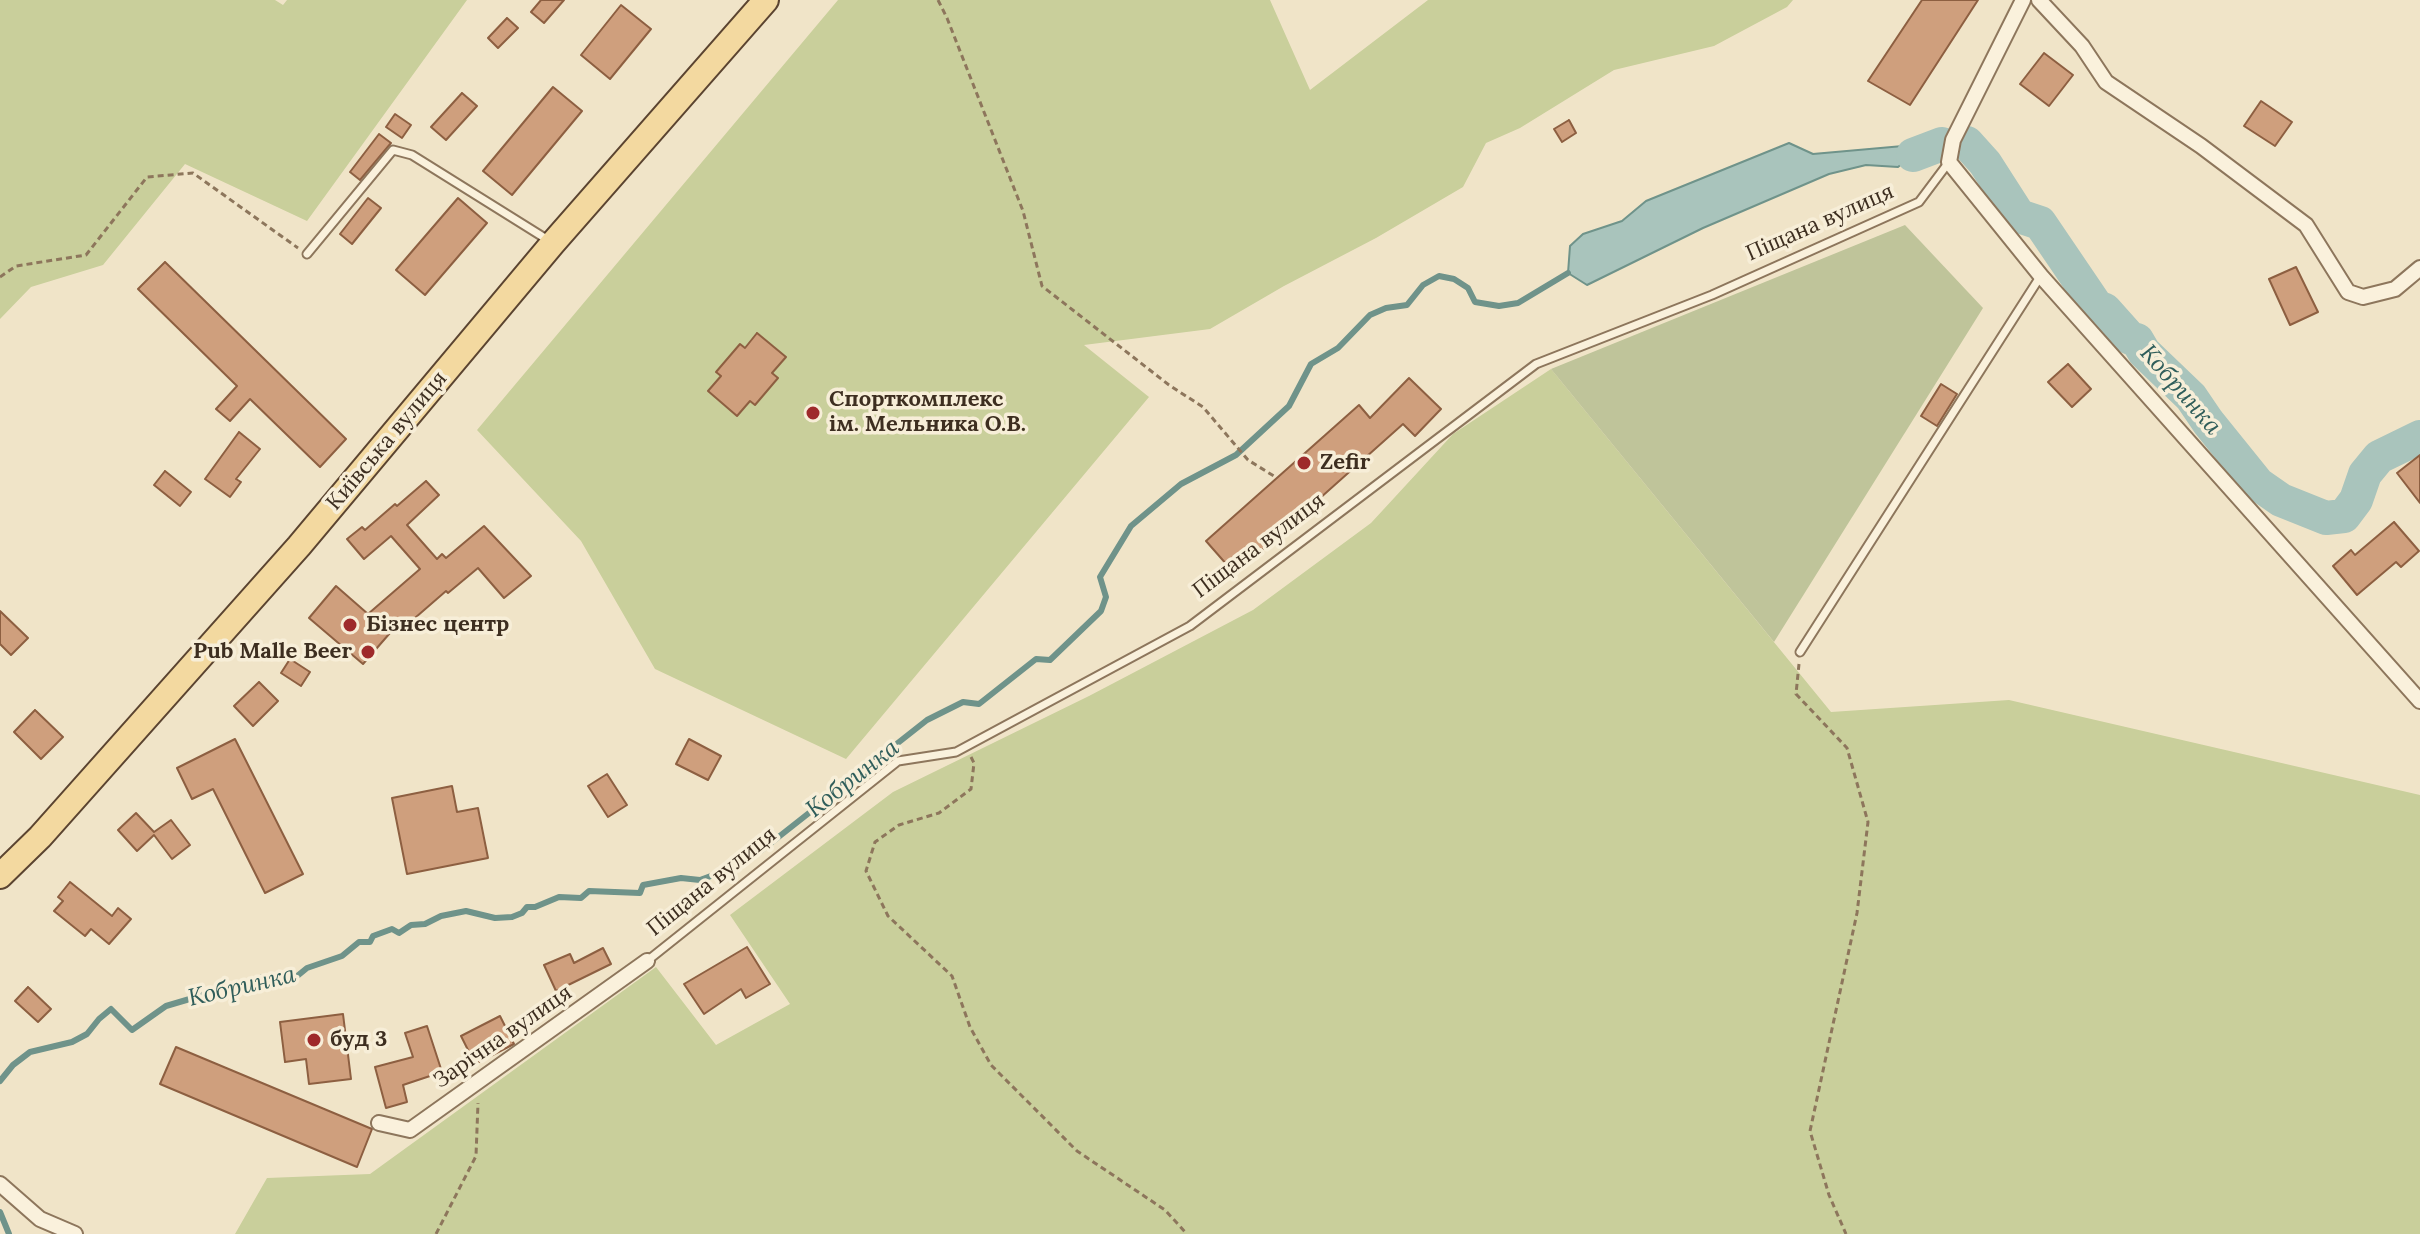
<!DOCTYPE html>
<meta charset="utf-8">
<style>
body{margin:0}
canvas{display:block;background:#f0e4c8}
</style>
<canvas width="2420" height="1234"></canvas>
<script>
const c = document.querySelector('canvas').getContext('2d');
c.lineJoin = 'round';
function fill(path, color) {
  c.fillStyle = color;
  c.fill(path, 'evenodd');
}
function poly(rows) {
  const path = new Path2D();
  for (const r of rows) {
    path.moveTo(r[0], r[1]);
    for (let i = 2; i < r.length; i += 2) path.lineTo(r[i], r[i + 1]);
  }
  return path;
}
function trace(path, color, width, dash) {
  c.strokeStyle = color;
  c.lineWidth = width;
  c.lineCap = dash ? 'butt' : 'round';
  c.setLineDash(dash || []);
  c.stroke(path);
}
function write(font, color, halo, rows, align = 'center') {
  c.font = font + ' Lora,serif';
  c.lineWidth = 7;
  c.setLineDash([]);
  c.textBaseline = 'middle';
  c.strokeStyle = halo;
  c.fillStyle = color;
  for (const [text, x, y, turn = 0] of rows) {
    c.save();
    c.translate(x, y);
    c.rotate((+turn || 0) * Math.PI / 180);
    c.textAlign = isNaN(turn) ? turn : align;
    if (halo) c.strokeText(text, 0, 0);
    c.fillText(text, 0, 0);
    c.restore();
  }
}
fill(poly([
 [0,0,275,0,283,5,287,0,467,0,307,221,185,164,103,265,31,287,0,319],
 [838,0,1270,0,1310,90,1428,0,1793,0,1787,7,1714,46,1614,70,1520,128,1486,143,1463,187,1376,238,1284,286,1210,329,1084,345,1149,397,846,759,655,669,581,541,477,430],
 [1551,369,1831,712,2009,700,2420,795,2420,1234,235,1234,267,1178,370,1174,656,967,716,1045,790,1004,730,915,893,792,1089,696,1253,610,1371,523,1453,434]
]), '#c9cf9b');
fill(poly([
 [1905,225,1983,308,1774,642,1551,369]
]), '#bfc49a');
const water = poly([
 [1789,143,1813,154,1903,146,1913,155,1898,167,1866,165,1829,174,1703,228,1587,285,1568,273,1570,246,1583,234,1622,221,1646,201,1789,143]
]);
fill(water, '#a9c4bc');
trace(water, '#6f938a', 2);
trace(poly([
 [0,1081,13,1065,30,1052,72,1042,87,1034,99,1019,111,1009,132,1030,166,1006,264,977,296,977,307,968,342,956,359,942,370,942,373,936,392,929,399,933,411,925,425,924,441,916,466,911,495,918,512,917,522,913,527,907,535,907,559,897,581,898,589,891,640,893,643,885,681,878,700,880,719,873,762,850,927,720,963,702,979,704,1036,659,1050,660,1101,611,1106,597,1100,577,1131,526,1181,484,1236,455,1289,406,1311,364,1338,348,1370,315,1386,308,1407,305,1423,285,1439,276,1454,279,1468,288,1475,302,1499,306,1518,303,1568,273],
 [0,1212,9,1234]
]), '#6f938a', 6);
trace(poly([
 [1967,143,1985,163,2019,216,2040,223,2097,307,2105,310,2130,338,2137,340,2144,352,2191,397,2208,422,2258,484,2281,500,2326,518,2344,516,2356,500,2365,474,2379,457,2420,437],
 [1913,155,1942,144]
]), '#a9c4bc', 34);
const building = poly([
 [541,0,564,0,544,23,531,12,541,0],
 [1922,0,1978,0,1910,105,1868,81,1922,0],
 [621,5,651,29,610,79,581,55,621,5],
 [507,18,518,28,498,48,488,38,507,18],
 [2044,53,2073,75,2049,106,2020,84,2044,53],
 [553,87,582,111,512,195,483,171,553,87],
 [462,93,477,106,446,140,431,127,462,93],
 [2261,101,2292,122,2275,146,2244,126,2261,101],
 [395,114,411,125,402,138,386,127,395,114],
 [1569,120,1576,133,1562,142,1554,129,1569,120],
 [379,134,391,143,360,180,350,172,379,134],
 [368,198,381,208,352,244,340,234,368,198],
 [458,198,487,223,425,295,396,270,458,198],
 [165,262,346,439,320,467,250,399,230,421,216,409,237,386,138,289,165,262],
 [2296,267,2318,312,2290,325,2269,279,2296,267],
 [757,333,786,357,772,373,778,378,755,405,750,401,737,416,708,391,721,376,716,372,740,344,745,348,757,333],
 [2068,364,2091,389,2072,407,2048,382,2068,364],
 [1409,378,1441,409,1415,436,1403,424,1235,574,1206,541,1359,405,1370,418,1409,378],
 [1941,384,1957,394,1937,426,1921,416,1941,384],
 [239,432,260,449,236,479,241,482,230,497,205,479,239,432],
 [2420,455,2420,503,2397,473,2420,455],
 [165,471,191,492,180,506,154,485,165,471],
 [426,481,439,495,407,525,437,559,442,554,446,558,484,526,531,576,504,598,478,568,448,593,446,591,408,624,403,618,363,664,309,618,336,586,368,614,420,569,391,536,364,559,347,539,362,527,365,530,395,504,397,506,426,481],
 [2394,522,2419,551,2401,567,2396,562,2357,595,2333,566,2351,550,2355,555,2394,522],
 [0,611,28,638,11,655,0,644,0,611],
 [290,659,310,672,301,686,281,673,290,659],
 [259,682,278,701,253,726,234,706,259,682],
 [35,710,63,737,41,759,14,732,35,710],
 [235,739,303,874,265,893,213,789,192,799,177,768,235,739],
 [689,739,721,756,708,780,676,764,689,739],
 [607,774,627,805,608,817,588,786,607,774],
 [452,786,457,812,478,808,488,858,407,874,392,798,452,786],
 [136,813,154,832,171,820,190,845,172,859,154,835,137,851,118,830,136,813],
 [70,882,112,916,118,908,131,919,109,944,91,929,85,936,54,911,63,901,58,897,70,882],
 [747,947,770,984,746,998,741,989,704,1014,684,984,747,947],
 [603,948,611,964,556,991,544,965,570,954,574,963,603,948],
 [28,987,51,1009,38,1022,15,1001,28,987],
 [343,1014,351,1079,309,1084,306,1059,285,1062,280,1022,343,1014],
 [500,1016,514,1044,475,1064,461,1036,500,1016],
 [427,1026,442,1072,403,1085,407,1102,386,1108,375,1067,413,1057,405,1033,427,1026],
 [176,1047,372,1129,357,1167,160,1084,176,1047]
]);
fill(building, '#cf9f7d');
trace(building, '#8d5f41', 2);
const lane = poly([
 [307,254,393,150,412,155,548,240],
 [1800,652,2040,277],
 [647,961,898,761,956,752,1190,626,1536,364,1712,295,1919,202,1949,162]
]);
const street = poly([
 [2023,0,1953,140,1949,162,2041,276,2420,701],
 [2039,0,2082,46,2106,82,2201,146,2306,225,2348,292,2363,297,2395,289,2420,268],
 [379,1123,410,1130,647,961],
 [0,1184,40,1219,75,1234]
]);
const primary = poly([
 [0,876,40,837,299,546,553,243,766,0]
]);
trace(lane, '#8d765c', 11);
trace(street, '#8d765c', 18);
trace(primary, '#5b4430', 28);
trace(poly([
 [938,0,947,18,1023,211,1042,286,1169,385,1203,407,1248,460,1277,478],
 [0,277,16,266,86,255,147,177,193,173,298,248],
 [1799,664,1796,694,1847,748,1868,822,1857,913,1810,1131,1829,1195,1846,1234],
 [971,757,974,763,971,789,939,813,899,825,875,842,866,871,888,916,952,976,970,1027,991,1065,1077,1151,1165,1210,1187,1234],
 [436,1234,476,1156,478,1103]
]), '#8d765c', 3, [6, 4]);
trace(lane, '#faf1dc', 7);
trace(street, '#faf1dc', 14);
trace(primary, '#f3d9a0', 24);
for (const [x, y, r, color] of [
 [813,413,8,"#9e2a2b"],
 [1304,463,8,"#9e2a2b"],
 [350,625,8,"#9e2a2b"],
 [368,652,8,"#9e2a2b"],
 [314,1040,8,"#9e2a2b"]
]) {
  const dot = new Path2D();
  dot.arc(x, y, r, 0, 2 * Math.PI);
  c.fillStyle = color;
  c.fill(dot);
  trace(dot, '#f7eed8', 3);
}
write('22px', '#3d2e20', '#f7eed8', [
 ["Піщана вулиця",1820,223,-24],
 ["Київська вулиця",387,441,-50],
 ["Піщана вулиця",1259,546,-37],
 ["Піщана вулиця",712,882,-39],
 ["Зарічна вулиця",503,1037,-35]
]);
write('bold 22px', '#3d2e20', '#f7eed8', [
 ["Спорткомплекс",829,400],
 ["ім. Мельника О.В.",829,425],
 ["Zefir",1320,463],
 ["Бізнес центр",366,625],
 ["Pub Malle Beer",352,652,"right"],
 ["буд 3",330,1040]
], 'left');
write('italic 24px', '#2f5d5a', '#f7eed8', [
 ["Кобринка",2180,390,49],
 ["Кобринка",853,779,-38],
 ["Кобринка",242,987,-13]
]);
</script>
